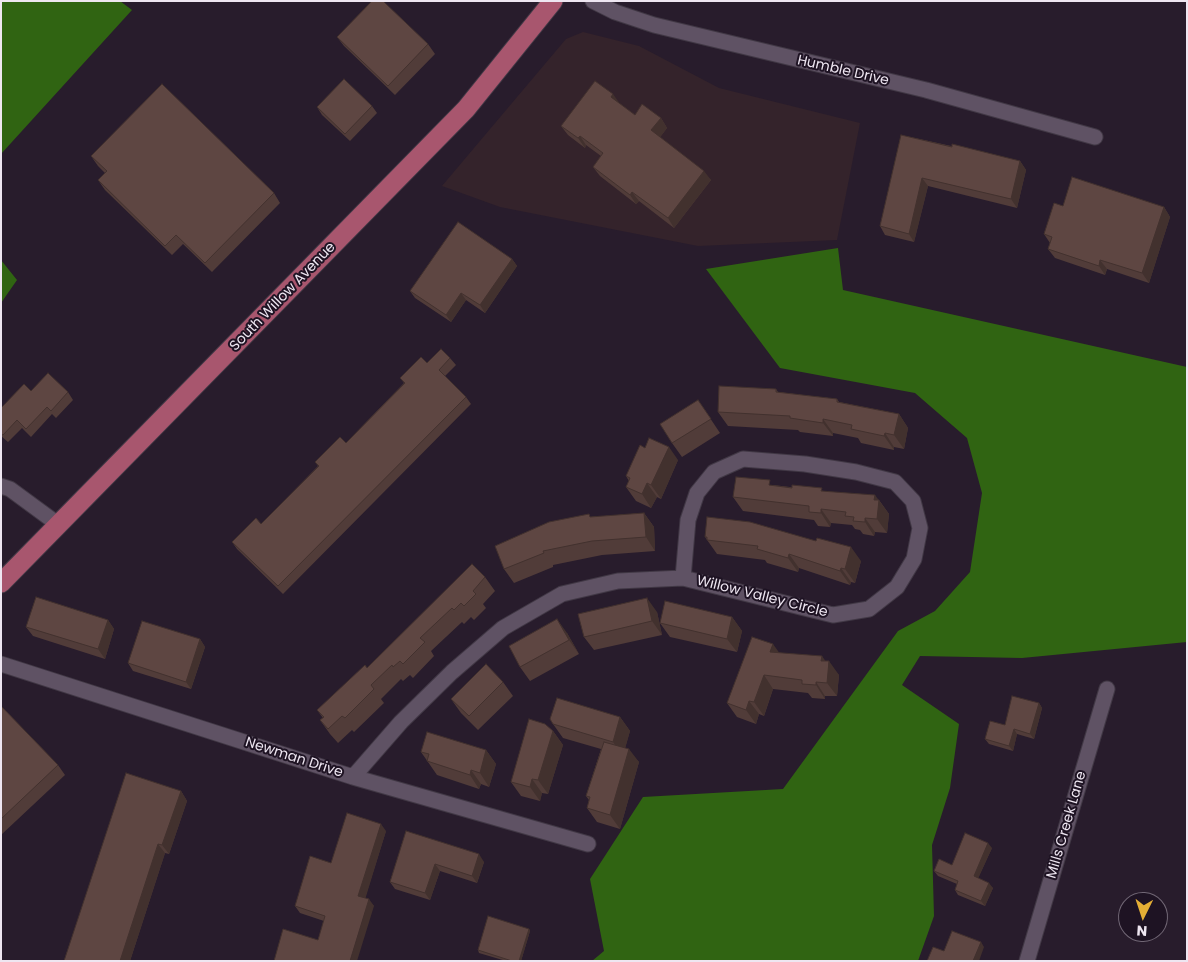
<!DOCTYPE html>
<style>
body{margin:0}
#map{position:relative;width:1188px;height:962px;overflow:hidden;background:#281c2c;font-family:Poppins,sans-serif}
canvas{display:block}
.frame{position:absolute;inset:0;border:2px solid #eee6f1;pointer-events:none}
.north{position:absolute;left:1118px;top:892px;width:50px;height:50px;box-sizing:border-box;background:#1e1323;border:1px solid #716775;border-radius:50%;rotate:184deg;font-size:14px;font-weight:700;line-height:20px;text-align:center;color:#eee6f1}
.north::after{content:'';display:block;margin:auto;width:18px;height:22px;background:#e4ae35;clip-path:polygon(50% 0,100% 100%,50% 72%,0 100%)}
</style>
<div id="map">
<canvas width="1188" height="962"></canvas>
<div class="frame"></div>
<div class="north">N</div>
</div>
<script>
const c = document.querySelector('canvas').getContext('2d');
c.lineJoin = 'round';
function fill(path, color) {
  c.fillStyle = color;
  c.fill(path, 'evenodd');
}
function poly(rows) {
  const path = new Path2D();
  for (const r of rows) {
    path.moveTo(r[0], r[1]);
    for (let i = 2; i < r.length; i += 2) path.lineTo(r[i], r[i + 1]);
  }
  return path;
}
function trace(path, color, width, dash) {
  c.strokeStyle = color;
  c.lineWidth = width;
  c.lineCap = dash ? 'butt' : 'round';
  c.setLineDash(dash || []);
  c.stroke(path);
}
function write(font, color, halo, rows, align = 'center') {
  c.font = font + ' Poppins,sans-serif';
  c.lineWidth = 4;
  c.setLineDash([]);
  c.textBaseline = 'middle';
  c.strokeStyle = halo;
  c.fillStyle = color;
  for (const [text, x, y, turn = 0] of rows) {
    c.save();
    c.translate(x, y);
    c.rotate((+turn || 0) * Math.PI / 180);
    c.textAlign = isNaN(turn) ? turn : align;
    if (halo) c.strokeText(text, 0, 0);
    c.fillText(text, 0, 0);
    c.restore();
  }
}
fill(poly([
 [583,32,639,46,719,88,860,123,837,240,698,246,500,207,442,186,566,39]
]), '#34232b');
fill(poly([
 [1,1,120,1,132,10,1,154],
 [838,248,843,290,1187,367,1187,642,1022,658,920,656,902,685,959,724,950,788,932,845,934,916,918,961,592,961,604,951,590,879,643,797,783,789,898,631,935,611,970,572,982,493,967,438,915,393,780,368,706,269],
 [1,260,17,280,1,303]
]), '#306412');
const minor = poly([
 [593,1,615,12,654,25,926,90,1095,137],
 [1,486,10,489,59,525],
 [1,664,353,777,588,844],
 [353,777,401,722,452,672,503,628,562,594,618,581,683,578,833,615,869,609,897,587,914,559,920,528,913,501,895,482,856,472,805,464,743,459,714,472,697,493,688,520,683,578],
 [1027,961,1107,689]
]);
const major = poly([
 [1,583,466,109,553,1]
]);
trace(minor, '#413845', 17);
trace(major, '#413845', 21);
trace(minor, '#5f5264', 15);
trace(major, '#a8566e', 19);
fill(poly([
 [337,37,428,44,435,54,395,95,344,46],
 [619,103,635,115,661,118,667,128,660,137,711,180,674,228,639,201,636,204,600,176,593,167,601,156,586,145,585,148,568,135,561,126],
 [372,106,377,113,350,141,322,115,317,107],
 [901,135,1020,161,1026,170,1017,208,928,186,914,242,885,235,880,226],
 [91,156,274,193,280,203,212,272,183,244,172,255,105,190,98,180,105,173,98,166],
 [1063,206,1164,207,1170,217,1149,283,1107,269,1105,275,1055,258,1048,249,1050,243,1044,234],
 [512,259,517,266,485,313,466,300,451,322,415,298,410,291],
 [450,358,456,365,445,376,466,397,471,404,283,594,237,549,232,542,261,524,318,466,315,462,346,443,404,383,400,378,427,363],
 [776,389,778,392,837,399,839,402,899,414,908,428,904,449,894,447,894,450,861,443,858,438,833,433,833,436,800,432,798,430,728,426,718,412],
 [31,391,68,392,73,400,56,418,52,414,31,437,22,428,8,442,1,436,1,408],
 [698,400,720,433,682,457,672,443],
 [678,460,661,499,657,497,651,508,636,501,626,487,629,481,626,476],
 [773,485,824,491,879,500,889,514,887,533,875,532,874,536,863,534,860,530,855,529,852,525,831,523,830,527,818,526,814,520,743,511,733,497],
 [644,513,654,527,655,551,602,555,553,565,553,567,514,583,504,569,591,517],
 [705,537,861,561,855,583,851,582,850,585,799,568,798,572,767,563,765,560,717,554],
 [485,577,495,591,483,604,486,608,474,620,471,617,464,624,462,622,431,651,434,656,413,678,410,675,403,681,401,679,381,699,384,703,354,732,352,730,338,743,330,734,320,720,323,718,317,710,367,668],
 [657,612,662,635,594,650,584,637],
 [732,617,742,631,737,652,670,637,660,623],
 [108,620,114,629,105,659,33,636,26,627],
 [567,633,579,654,530,681,520,667],
 [200,639,205,647,191,689,133,671,128,663],
 [779,653,825,661,839,675,837,696,825,696,825,699,812,698,808,693,773,689,764,716,759,714,756,724,737,717,727,703],
 [503,682,513,696,478,730,461,713,451,699],
 [1039,703,1042,708,1034,739,1017,734,1013,751,989,744,985,739,1005,725],
 [1,706,58,765,65,775,1,835],
 [620,717,630,731,625,748,639,762,620,829,597,822,587,808,589,800,586,796,601,749,563,738,553,724],
 [553,731,563,745,548,794,542,793,540,801,521,796,511,782],
 [486,750,496,764,489,787,481,784,479,789,437,775,421,752],
 [181,791,187,801,169,854,165,853,130,961,64,961],
 [386,831,365,898,374,906,318,940,324,921,300,913,295,906,331,863],
 [406,831,484,862,477,883,440,871,430,900,395,889,390,882],
 [992,848,978,878,993,888,985,906,958,895,955,890,957,884,938,876,934,871,952,865],
 [529,929,530,931,521,961,506,961,479,953,478,950]
]), '#513c39');
fill(poly([
 [613,94,620,104,611,97],
 [661,118,667,128,658,140,651,130],
 [580,136,586,145,585,148,578,138],
 [1020,161,1026,170,1017,208,1011,199],
 [704,171,711,180,674,228,668,218],
 [922,178,928,186,914,242,909,234],
 [632,192,639,201,636,204,630,195],
 [1164,207,1170,217,1149,283,1142,273],
 [512,259,517,266,485,313,480,305],
 [1100,260,1107,269,1105,275,1099,266],
 [461,293,466,300,451,322,446,315],
 [899,414,908,428,904,449,894,435],
 [823,419,833,433,833,436,823,423],
 [885,433,894,447,894,450,884,436],
 [669,447,678,460,661,499,651,485],
 [647,483,657,497,651,508,642,494],
 [875,495,889,514,887,533,877,519,874,500],
 [821,509,831,523,830,527,821,513],
 [644,513,654,527,655,551,646,537],
 [865,518,875,532,874,536,865,522],
 [851,547,861,561,855,583,845,569],
 [789,554,799,568,798,572,788,558],
 [841,568,851,582,850,585,840,571],
 [647,598,657,612,662,635,652,621],
 [732,617,742,631,737,652,727,639],
 [557,619,567,633,579,654,569,640],
 [108,620,114,629,105,659,98,649],
 [200,639,205,647,191,689,186,682],
 [773,644,783,658,770,652],
 [822,656,829,666,829,661,839,675,837,696,827,683,821,661],
 [764,675,773,689,764,716,754,702],
 [816,682,825,696,825,699,816,685],
 [749,701,759,714,756,724,746,710],
 [1039,703,1042,708,1034,739,1030,734],
 [620,717,630,731,623,756,613,742],
 [1014,729,1017,734,1013,751,1009,746],
 [553,731,563,745,548,794,538,780],
 [629,749,639,762,620,829,610,815],
 [486,750,496,764,489,787,480,773],
 [471,770,481,784,479,789,470,775],
 [532,779,542,793,540,801,530,787],
 [181,791,187,801,169,854,162,845],
 [381,824,386,831,364,903,358,896],
 [988,843,992,848,977,881,974,876],
 [158,844,165,853,130,961,120,961],
 [479,854,484,862,477,883,472,876],
 [435,864,440,871,430,900,425,893],
 [989,883,993,888,985,906,981,901],
 [369,899,374,906,357,961,350,961],
 [529,929,530,931,521,961,519,961],
 [981,942,984,947,979,961,973,961]
]), '#42312e');
const building = poly([
 [372,1,383,1,428,44,388,86,337,37,372,1],
 [344,79,372,106,345,134,317,107,344,79],
 [595,81,613,94,611,97,635,115,642,104,661,118,651,130,704,171,668,218,632,192,630,195,593,167,603,153,580,136,578,138,561,126,595,81],
 [162,84,274,193,205,263,176,235,165,246,98,180,107,171,91,156,162,84],
 [901,135,952,147,952,144,1020,161,1011,199,922,178,909,234,880,226,901,135],
 [1072,177,1164,207,1142,273,1100,260,1099,266,1048,249,1052,237,1044,234,1054,203,1063,206,1072,177],
 [458,222,512,259,480,305,461,293,446,315,410,291,458,222],
 [441,349,450,358,439,370,466,397,278,586,232,542,256,518,261,524,319,466,315,462,340,437,346,443,405,383,400,378,421,357,427,363,441,349],
 [48,373,68,392,51,411,47,407,26,429,17,420,3,435,1,434,1,408,24,384,31,391,48,373],
 [719,386,776,389,776,392,837,399,837,402,899,414,894,435,885,433,884,436,851,429,852,425,823,419,823,423,790,418,790,416,718,412,719,386],
 [698,400,711,419,672,443,660,424,698,400],
 [649,438,669,447,651,485,647,483,642,494,626,487,630,478,626,476,640,445,645,448,649,438],
 [736,477,770,480,769,485,792,488,792,485,822,488,821,491,875,495,874,500,879,500,877,519,865,518,865,522,853,521,854,517,845,516,846,512,821,509,821,513,809,512,809,506,733,497,736,477],
 [644,513,646,537,592,541,543,551,544,553,504,569,495,546,549,522,589,514,590,517,644,513],
 [707,517,750,522,816,541,817,538,851,547,845,569,841,568,840,571,789,554,788,558,757,549,758,546,707,540,707,537,705,537,707,517],
 [472,564,485,577,473,591,476,594,464,606,461,603,454,610,452,608,420,638,425,642,403,664,400,661,393,667,392,665,371,685,374,689,345,718,342,716,328,729,320,720,324,717,317,710,365,665,367,668,472,564],
 [36,597,108,620,98,649,26,627,36,597],
 [647,598,652,621,584,637,578,614,647,598],
 [665,601,732,617,727,639,660,623,665,601],
 [557,619,569,640,520,667,509,646,557,619],
 [142,621,200,639,186,682,128,663,142,621],
 [752,637,773,644,770,652,822,656,821,661,829,661,827,683,816,682,816,685,802,684,802,680,764,675,754,702,749,701,746,710,727,703,752,637],
 [486,664,503,682,469,716,451,699,486,664],
 [1012,696,1039,703,1030,734,1014,729,1009,746,985,739,990,721,1005,725,1012,696],
 [557,698,620,717,613,742,553,724,550,719,557,698],
 [1,706,58,765,1,819,1,706],
 [529,719,545,724,553,731,538,780,532,779,530,787,511,782,529,719],
 [427,732,486,750,480,773,471,770,470,775,427,761,429,754,421,752,427,732],
 [604,742,629,749,610,815,587,808,590,797,586,796,604,742],
 [126,773,181,791,162,845,158,844,120,961,64,961,126,773],
 [347,813,381,824,358,896,369,899,350,961,274,961,283,929,318,940,325,916,295,906,310,856,331,863,347,813],
 [406,831,479,854,472,876,435,864,425,893,390,882,406,831],
 [965,833,988,843,974,876,989,883,981,901,955,890,958,881,934,871,939,859,952,865,965,833],
 [488,916,529,929,519,961,512,961,478,950,488,916],
 [952,931,981,942,973,961,927,961,933,947,944,951,952,931]
]);
fill(building, '#5e4642');
trace(building, '#42312e', 1);
write('14px', '#eee6f1', '#1e1323', [
 ["Humble Drive",843,71,13],
 ["South Willow Avenue",283,297,-46],
 ["Willow Valley Circle",762,597,14],
 ["Newman Drive",294,758,18],
 ["Mills Creek Lane",1067,825,-74]
]);
</script>
